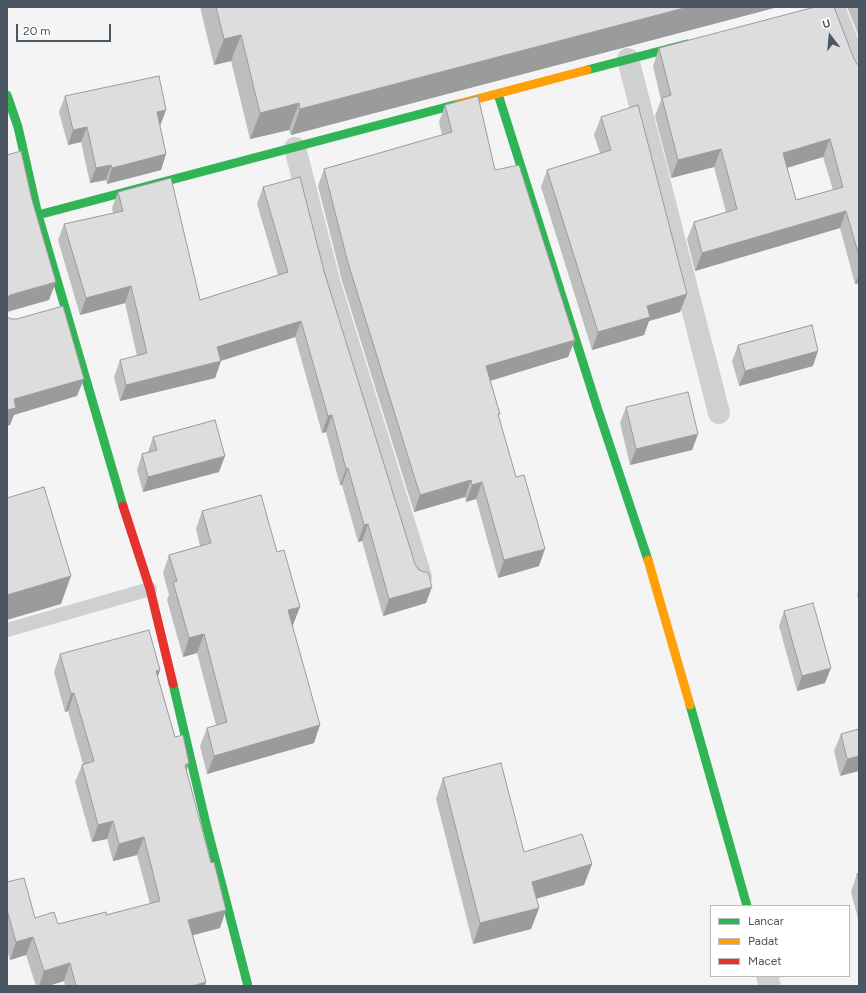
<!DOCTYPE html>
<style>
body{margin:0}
#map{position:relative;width:866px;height:993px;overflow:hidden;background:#f4f4f4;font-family:Figtree,sans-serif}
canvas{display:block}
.frame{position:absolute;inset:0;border:8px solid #4a5661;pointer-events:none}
.legend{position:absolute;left:710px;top:905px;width:140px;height:72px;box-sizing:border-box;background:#fff;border:1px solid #b7bbc0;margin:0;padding:5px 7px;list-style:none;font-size:12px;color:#4a5661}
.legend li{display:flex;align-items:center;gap:8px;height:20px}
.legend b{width:20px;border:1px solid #b7bbc0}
.north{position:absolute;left:810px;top:16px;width:40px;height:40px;-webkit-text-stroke:3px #fff;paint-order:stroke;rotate:344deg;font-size:11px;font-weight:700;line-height:16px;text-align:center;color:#4a5661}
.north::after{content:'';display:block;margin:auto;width:14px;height:18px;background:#4a5661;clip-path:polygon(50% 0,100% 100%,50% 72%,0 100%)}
.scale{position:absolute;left:16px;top:24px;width:95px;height:18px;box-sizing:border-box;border:2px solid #4a5661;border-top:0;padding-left:5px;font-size:12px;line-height:14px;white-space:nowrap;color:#4a5661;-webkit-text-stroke:3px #fff;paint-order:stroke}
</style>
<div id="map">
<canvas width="866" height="993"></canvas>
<div class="frame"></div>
<ul class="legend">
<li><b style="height:5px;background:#30b455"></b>Lancar</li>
<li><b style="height:5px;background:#ff9f0a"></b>Padat</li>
<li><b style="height:5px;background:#e5322d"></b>Macet</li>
</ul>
<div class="north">U</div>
<div class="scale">20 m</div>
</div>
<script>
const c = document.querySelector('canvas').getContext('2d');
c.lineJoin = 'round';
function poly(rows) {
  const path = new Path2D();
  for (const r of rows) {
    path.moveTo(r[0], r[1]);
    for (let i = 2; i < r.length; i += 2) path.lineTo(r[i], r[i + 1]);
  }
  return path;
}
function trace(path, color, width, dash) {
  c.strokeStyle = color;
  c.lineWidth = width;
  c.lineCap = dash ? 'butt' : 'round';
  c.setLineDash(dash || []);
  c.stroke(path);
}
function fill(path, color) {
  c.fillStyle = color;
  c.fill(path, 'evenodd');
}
trace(poly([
 [7,630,150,589]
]), '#ced0d2', 14);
trace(poly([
 [834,7,859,72],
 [628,59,719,413],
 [295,148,330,284,421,577],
 [767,976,770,986]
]), '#ced0d2', 22);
trace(poly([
 [587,70,687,44],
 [498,94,597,407,648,560],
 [7,95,18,127,38,215,123,506],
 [38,215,458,104],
 [173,684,206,824,248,986],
 [690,705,747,906]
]), '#30b455', 9);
trace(poly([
 [458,104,587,70],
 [648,560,690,705]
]), '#ff9f0a', 9);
trace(poly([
 [123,506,150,589,173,684]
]), '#e5322d', 9);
fill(poly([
 [200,7,778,7,291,135,289,130,250,139,231,61,214,65],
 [847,7,859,7,859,37],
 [659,48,854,59,857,64,859,65,859,283,855,284,840,228,695,271,687,239,694,222,726,212,714,167,671,178,655,116,661,100,653,66],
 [823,157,833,190,796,200,787,167],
 [65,96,166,110,160,126,166,154,161,170,107,184,106,180,90,183,81,142,68,145,59,112],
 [445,105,495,170,575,340,568,357,490,380,500,414,498,417,539,566,498,578,476,499,466,502,465,497,414,512,342,281,318,186,324,169,442,135,439,122],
 [601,117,687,294,680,312,649,321,644,335,592,350,541,187,547,170,600,153,594,135],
 [263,187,324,271,426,603,383,616,362,541,358,542,342,485,340,485,326,432,322,433,295,337,221,361,215,378,120,401,114,377,120,360,137,356,125,303,80,315,58,240,64,224,113,213,112,208,118,192,200,300,278,275,257,204],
 [738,345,813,366,739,386,732,361],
 [626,407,698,434,692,450,630,465,620,423],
 [153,437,219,472,143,492,137,470,142,454,148,452],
 [202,511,293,625,292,625,314,743,207,774,200,746,207,728,216,725,197,653,183,657,167,600,169,595,163,573,169,555,200,546,196,529],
 [859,589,859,602,857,595],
 [784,611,825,683,797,691,779,626],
 [60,654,160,670,158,677,175,737,187,771,220,928,193,935,205,986,65,986,64,981,48,986,36,986,26,955,10,960,7,950,7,882,35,918,58,924,106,915,150,904,137,855,113,861,107,839,92,842,75,782,82,765,83,764,68,711,65,712,54,672],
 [859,729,840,776,834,751,841,734],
 [443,778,524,852,592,864,584,885,536,899,539,908,531,929,473,944,436,799],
 [857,874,859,874,859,922,851,892]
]), '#bebebf');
fill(poly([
 [688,7,778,7,291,135,300,109],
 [241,35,231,61,214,65,224,39],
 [299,103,289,130,250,139,260,113],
 [166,110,160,126,157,112],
 [87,127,81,142,68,145,73,130],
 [830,139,823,157,777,171,783,153],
 [721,149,714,167,671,178,678,160],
 [166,154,161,170,107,184,112,168],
 [111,165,106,180,90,183,96,168],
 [846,211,840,228,695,271,702,253],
 [859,274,859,283,855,284],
 [56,282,49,300,7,312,7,297,10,295],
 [131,286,125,303,80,315,86,298],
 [687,294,680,312,649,321,644,335,592,350,598,332,647,306],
 [301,321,295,337,214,363,221,361,215,378,120,401,126,385,217,347],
 [575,340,568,357,480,384,486,366],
 [818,351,813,366,739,386,745,371],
 [84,379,77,396,14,415,10,425,7,426,7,410,14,399],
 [332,415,326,432,322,433,328,416],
 [698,434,692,450,630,465,636,449],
 [225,456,219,472,143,492,148,477],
 [348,468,342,485,340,485,346,469],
 [471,480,465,497,414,512,420,495],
 [482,482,476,499,466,502,472,485],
 [368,524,362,541,358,542,364,525],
 [545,549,539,566,498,578,504,560],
 [71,576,61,604,7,620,7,595],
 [432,587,426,603,383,616,389,599],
 [300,607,293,625,282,628,288,610],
 [204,634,197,653,183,657,189,638],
 [831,668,825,683,797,691,802,676],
 [160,670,154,687,156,671],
 [74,693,68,711,65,712,71,694],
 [320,725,314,743,207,774,214,756],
 [859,756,859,771,840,776,847,759],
 [189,763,183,781,185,765],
 [113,821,107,839,92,842,98,825],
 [144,837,137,855,113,861,119,844],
 [592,864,584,885,524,902,532,882],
 [539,908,531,929,473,944,480,923],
 [226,910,220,928,182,938,188,920],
 [33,937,26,955,10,960,16,942],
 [70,963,64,981,48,986,39,986,44,971],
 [206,982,205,986,192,986]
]), '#9b9b9b');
const building = poly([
 [216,7,688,7,300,109,299,103,260,113,241,35,224,39,216,7],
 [815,7,834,7,854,59,857,64,859,65,859,91,858,91,859,94,859,256,846,211,702,253,694,222,737,209,721,149,678,160,662,98,671,95,659,48,815,7],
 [830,139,843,187,796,200,783,153,830,139],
 [159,76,166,110,157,112,166,154,112,168,111,165,96,168,87,127,73,130,65,96,159,76],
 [478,96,495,170,519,165,575,340,486,366,500,414,498,414,516,477,524,475,545,549,504,560,482,482,472,485,471,480,420,495,348,263,324,169,452,132,445,105,478,96],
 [638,105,687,294,647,306,650,317,598,332,547,170,611,150,601,117,638,105],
 [21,151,32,200,56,282,10,295,7,297,7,155,21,151],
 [300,177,324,271,415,564,419,570,424,572,428,572,432,587,389,599,368,524,364,525,348,468,346,469,332,415,328,416,301,321,217,347,221,361,126,385,120,360,147,353,131,286,86,298,64,224,123,211,118,192,171,178,200,300,288,272,263,187,300,177],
 [63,306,84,379,14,399,16,408,7,410,7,317,11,319,17,319,63,306],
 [812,325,818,351,745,371,738,345,812,325],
 [688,392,698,434,636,449,626,407,688,392],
 [215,420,225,456,148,477,142,454,157,450,153,437,215,420],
 [44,487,71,576,7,595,7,498,44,487],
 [261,495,277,552,284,550,300,607,288,610,320,725,214,756,207,728,227,722,204,634,189,638,173,582,177,581,169,555,211,543,202,511,261,495],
 [813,603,831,668,802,676,784,611,813,603],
 [149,630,160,670,156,671,175,737,183,735,189,763,185,765,211,863,214,862,226,910,188,920,206,982,192,986,76,986,70,963,44,971,33,937,16,942,7,910,7,882,24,878,35,918,54,912,58,924,106,912,106,915,160,901,144,837,119,844,113,821,98,825,82,765,94,761,74,693,71,694,60,654,149,630],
 [859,729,859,756,847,759,841,734,859,729],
 [501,763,524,852,582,834,592,864,532,882,539,908,480,923,443,778,501,763],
 [857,874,859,874,859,882,857,874]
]);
fill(building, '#ddddde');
trace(building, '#9b9b9b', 1);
</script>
